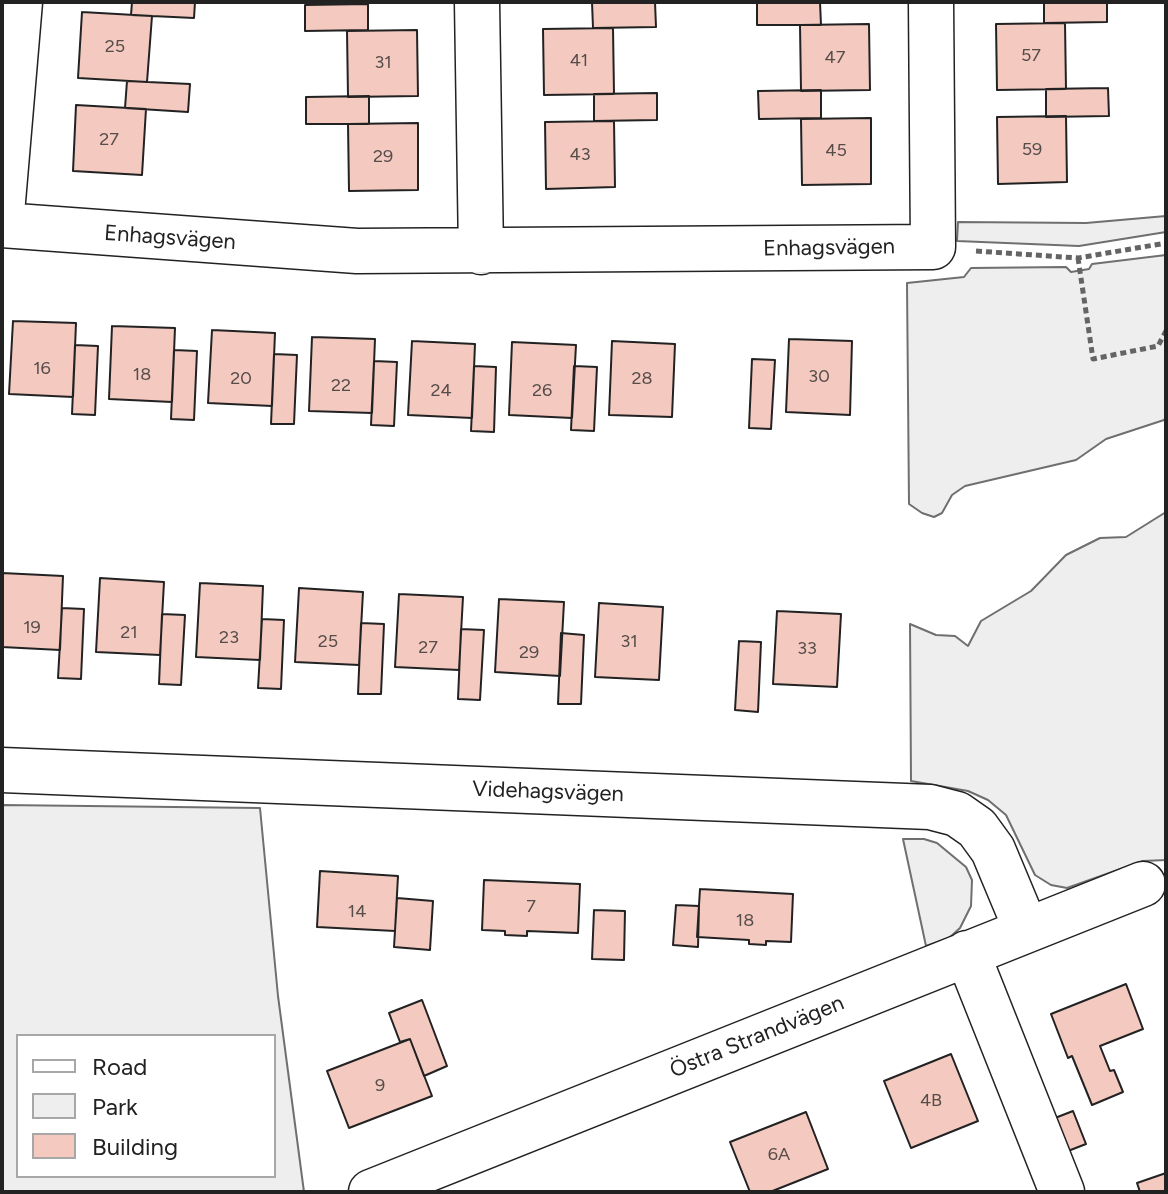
<!DOCTYPE html>
<meta charset="utf-8">
<style>
body{margin:0}
#map{position:relative;width:1168px;height:1194px;overflow:hidden;background:#fff;font-family:Figtree,sans-serif}
canvas{display:block}
.frame{position:absolute;inset:0;border:4px solid #222;pointer-events:none}
.legend{position:absolute;left:16px;top:1034px;width:260px;height:144px;box-sizing:border-box;background:#fff;border:2px solid #a7a7a7;margin:0;padding:10px 14px;list-style:none;font-size:24px;color:#222}
.legend li{display:flex;align-items:center;gap:16px;height:40px}
.legend b{width:40px;border:2px solid #a7a7a7}
</style>
<div id="map">
<canvas width="1168" height="1194"></canvas>
<div class="frame"></div>
<ul class="legend">
<li><b style="height:10px;background:#fff"></b>Road</li>
<li><b style="height:22px;background:#eee"></b>Park</li>
<li><b style="height:22px;background:#f3c9c0"></b>Building</li>
</ul>
</div>
<script>
const c = document.querySelector('canvas').getContext('2d');
c.lineJoin = 'round';
function fill(path, color) {
  c.fillStyle = color;
  c.fill(path, 'evenodd');
}
function poly(rows) {
  const path = new Path2D();
  for (const r of rows) {
    path.moveTo(r[0], r[1]);
    for (let i = 2; i < r.length; i += 2) path.lineTo(r[i], r[i + 1]);
  }
  return path;
}
function trace(path, color, width, dash) {
  c.strokeStyle = color;
  c.lineWidth = width;
  c.lineCap = dash ? 'butt' : 'round';
  c.setLineDash(dash || []);
  c.stroke(path);
}
function write(font, color, halo, rows, align = 'center') {
  c.font = font + ' Figtree,sans-serif';
  c.lineWidth = 6;
  c.setLineDash([]);
  c.textBaseline = 'middle';
  c.strokeStyle = halo;
  c.fillStyle = color;
  for (const [text, x, y, turn = 0] of rows) {
    c.save();
    c.translate(x, y);
    c.rotate((+turn || 0) * Math.PI / 180);
    c.textAlign = isNaN(turn) ? turn : align;
    if (halo) c.strokeText(text, 0, 0);
    c.fillText(text, 0, 0);
    c.restore();
  }
}
const green = poly([
 [1166,216,1166,232,1079,246,957,241,958,222,1086,223,1166,216],
 [1166,255,1166,417,1164,420,1106,439,1076,460,965,486,952,495,942,513,934,517,922,513,909,504,907,283,964,277,971,268,1066,267,1071,272,1089,269,1092,264,1166,255],
 [1166,512,1166,860,1143,861,1067,888,1051,885,1035,875,1006,815,988,800,968,791,911,781,910,624,936,635,955,636,968,646,981,621,1031,591,1066,555,1100,538,1126,537,1166,512],
 [2,805,260,808,278,996,304,1192,2,1192,2,805],
 [274,1036,274,1176,18,1176,18,1036,274,1036],
 [903,839,924,839,937,843,966,867,972,880,971,906,960,928,949,938,926,946,903,839]
]);
fill(green, '#eee');
trace(green, '#6f6f6f', 2);
const building = poly([
 [132,2,195,2,194,18,131,15,132,2],
 [592,2,655,2,656,27,593,28,592,2],
 [757,2,820,2,821,25,757,25,757,2],
 [1044,2,1107,2,1107,22,1044,23,1044,2],
 [368,4,368,30,305,31,305,5,368,4],
 [82,12,152,16,147,82,78,78,82,12],
 [1065,23,1066,89,997,90,996,24,1065,23],
 [869,24,870,90,801,91,800,25,869,24],
 [613,28,614,94,544,95,543,29,613,28],
 [417,30,418,96,348,97,347,31,417,30],
 [127,81,190,84,188,112,125,108,127,81],
 [1108,88,1109,116,1046,117,1046,89,1108,88],
 [821,90,821,118,759,119,758,91,821,90],
 [657,93,657,120,594,121,594,94,657,93],
 [369,96,369,124,306,124,306,97,369,96],
 [76,105,146,109,142,175,73,171,76,105],
 [1066,116,1067,182,998,184,997,117,1066,116],
 [871,118,871,184,802,185,801,119,871,118],
 [614,121,615,187,546,189,545,122,614,121],
 [418,123,418,190,349,191,348,124,418,123],
 [13,321,76,323,73,397,9,394,13,321],
 [112,326,175,328,172,402,109,399,112,326],
 [212,330,275,333,272,406,208,403,212,330],
 [312,337,375,339,372,413,309,411,312,337],
 [789,339,852,341,850,415,786,412,789,339],
 [412,341,475,344,472,418,408,415,412,341],
 [612,341,675,344,672,417,609,415,612,341],
 [512,342,576,345,572,418,509,415,512,342],
 [75,345,98,346,95,415,72,414,75,345],
 [174,350,197,351,194,420,171,419,174,350],
 [274,354,297,355,294,424,271,424,274,354],
 [752,359,775,360,771,429,749,428,752,359],
 [374,361,397,362,394,426,371,425,374,361],
 [474,366,496,367,494,432,471,431,474,366],
 [574,366,597,367,594,431,571,430,574,366],
 [2,573,63,576,60,650,2,647,2,573],
 [100,578,164,582,160,655,96,652,100,578],
 [200,583,263,586,260,660,196,657,200,583],
 [299,588,363,592,359,665,295,662,299,588],
 [399,594,463,597,459,670,395,667,399,594],
 [499,599,564,602,560,676,495,672,499,599],
 [599,603,663,607,659,680,595,677,599,603],
 [62,608,84,609,81,679,58,678,62,608],
 [777,611,841,614,837,687,773,684,777,611],
 [162,614,185,615,181,685,159,684,162,614],
 [262,619,284,620,281,689,258,688,262,619],
 [361,623,384,624,381,694,358,694,361,623],
 [461,629,484,630,480,700,458,699,461,629],
 [561,633,584,635,581,704,558,704,561,633],
 [739,641,761,642,758,712,735,710,739,641],
 [320,871,398,876,395,931,317,927,320,871],
 [484,880,580,884,578,933,527,931,527,936,505,935,505,931,482,930,484,880],
 [700,889,793,894,791,942,766,941,766,945,749,944,749,940,697,937,700,889],
 [397,898,433,901,430,950,394,947,397,898],
 [676,905,699,906,698,947,673,945,676,905],
 [594,910,625,911,624,960,592,959,594,910],
 [1126,984,1143,1029,1100,1046,1110,1071,1114,1070,1123,1092,1092,1105,1072,1056,1068,1058,1051,1014,1126,984],
 [422,1000,447,1066,424,1076,410,1039,400,1042,389,1013,422,1000],
 [410,1039,432,1096,349,1128,327,1071,410,1039],
 [951,1054,978,1121,911,1148,884,1081,951,1054],
 [1073,1111,1086,1144,1068,1151,1055,1118,1073,1111],
 [806,1112,828,1169,770,1192,750,1192,730,1142,806,1112],
 [1166,1173,1166,1192,1140,1192,1137,1183,1166,1173]
]);
fill(building, '#f3c9c0');
trace(building, '#222', 2);
const minor = poly([
 [477,2,481,252],
 [2,213,20,2],
 [2,225,357,251,933,247,931,2],
 [2,770,930,807,957,814,977,828,993,850,1026,929],
 [967,953,1062,1192],
 [371,1192,1143,884]
]);
trace(minor, '#222', 47);
trace(poly([
 [976,251,1078,258,1166,243],
 [1078,258,1093,359,1158,346,1166,331]
]), '#646464', 5, [6, 4]);
trace(minor, '#fff', 44);
write('18px', '#564c4a', null, [
 ["25",115,47],
 ["57",1031,56],
 ["47",835,58],
 ["41",579,61],
 ["31",383,63],
 ["27",109,140],
 ["59",1032,150],
 ["45",836,151],
 ["43",580,155],
 ["29",383,157],
 ["16",42,369],
 ["18",142,375],
 ["30",819,377],
 ["20",241,379],
 ["28",642,379],
 ["22",341,386],
 ["24",441,391],
 ["26",542,391],
 ["19",32,628],
 ["21",129,633],
 ["23",229,638],
 ["25",328,642],
 ["31",629,642],
 ["27",428,648],
 ["33",807,649],
 ["29",529,653],
 ["7",531,907],
 ["14",357,912],
 ["18",745,921],
 ["9",380,1086],
 ["4B",931,1101],
 ["6A",779,1155]
]);
write('22px', '#222', '#fff', [
 ["Enhagsvägen",170,238,4],
 ["Enhagsvägen",829,248,-1],
 ["Videhagsvägen",548,792,2],
 ["Östra Strandvägen",757,1037,-22]
]);
</script>
